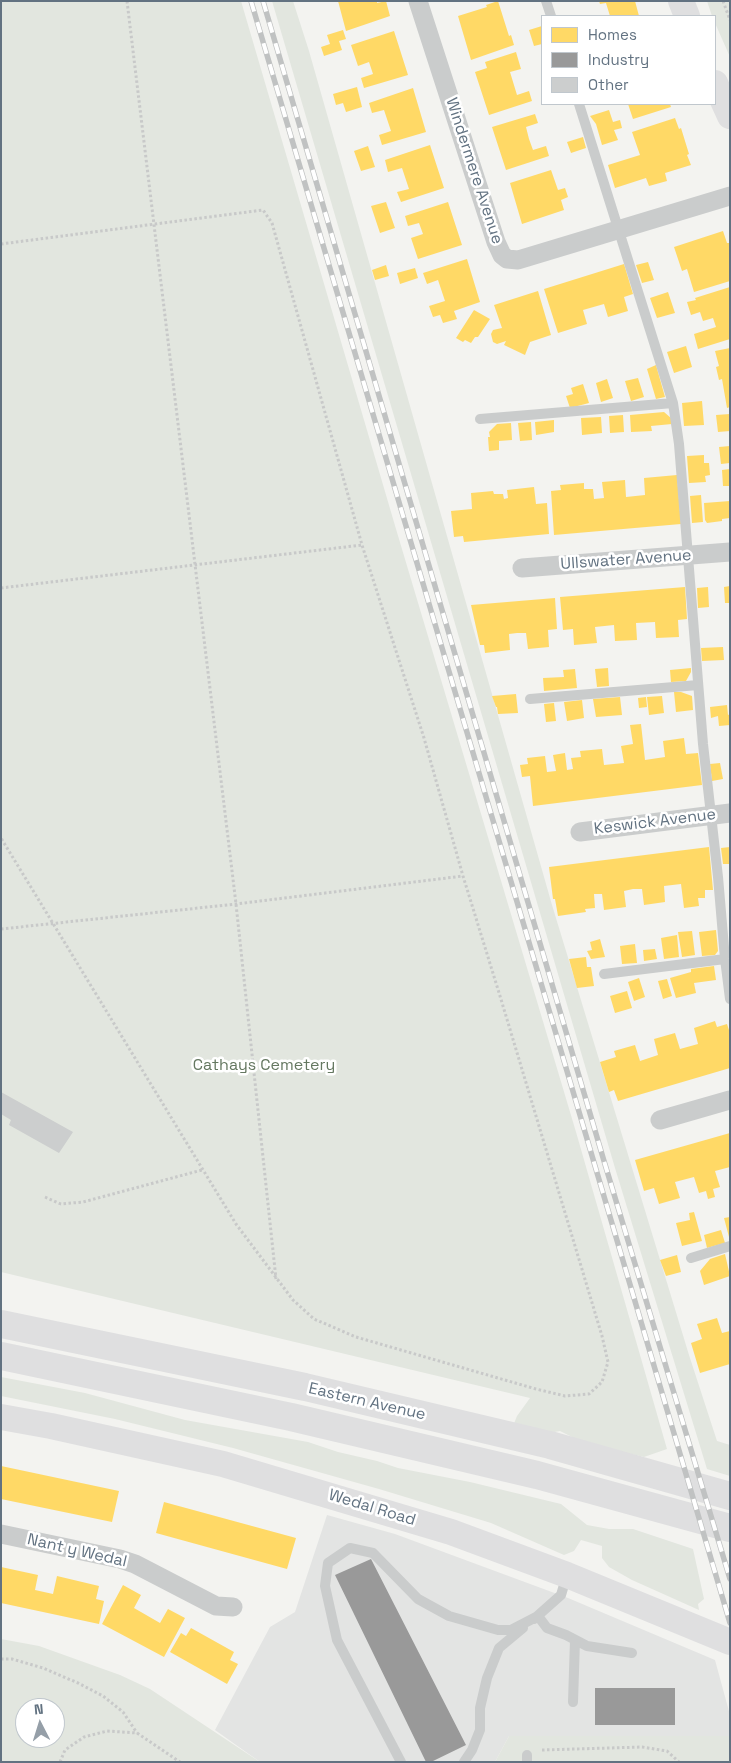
<!DOCTYPE html>
<style>
body{margin:0}
#map{position:relative;width:731px;height:1763px;overflow:hidden;background:#f3f3f0;font-family:"Space Grotesk",sans-serif}
canvas{display:block}
.frame{position:absolute;inset:0;border:2px solid #627281;pointer-events:none}
.legend{position:absolute;left:541px;top:15px;width:175px;height:90px;box-sizing:border-box;background:#fff;border:1px solid #c0c7cd;margin:0;padding:6px 9px;list-style:none;font-size:15px;color:#627281}
.legend li{display:flex;align-items:center;gap:10px;height:25px}
.legend b{width:25px;border:1px solid #c0c7cd}
.north{position:absolute;left:15px;top:1698px;width:50px;height:50px;box-sizing:border-box;background:#fff;border:1px solid #c0c7cd;border-radius:50%;rotate:355deg;font-size:14px;font-weight:700;line-height:20px;text-align:center;color:#627281}
.north::after{content:'';display:block;margin:auto;width:18px;height:22px;background:#959fa8;clip-path:polygon(50% 0,100% 100%,50% 72%,0 100%)}
</style>
<div id="map">
<canvas width="731" height="1763"></canvas>
<div class="frame"></div>
<ul class="legend">
<li><b style="height:14px;background:#ffd966"></b>Homes</li>
<li><b style="height:14px;background:#999"></b>Industry</li>
<li><b style="height:14px;background:#cccece"></b>Other</li>
</ul>
<div class="north">N</div>
</div>
<script>
const c = document.querySelector('canvas').getContext('2d');
c.lineJoin = 'round';
function fill(path, color) {
  c.fillStyle = color;
  c.fill(path, 'evenodd');
}
function poly(rows) {
  const path = new Path2D();
  for (const r of rows) {
    path.moveTo(r[0], r[1]);
    for (let i = 2; i < r.length; i += 2) path.lineTo(r[i], r[i + 1]);
  }
  return path;
}
function trace(path, color, width, dash) {
  c.strokeStyle = color;
  c.lineWidth = width;
  c.lineCap = dash ? 'butt' : 'round';
  c.setLineDash(dash || []);
  c.stroke(path);
}
function write(font, color, halo, rows, align = 'center') {
  c.font = font + ' "Space Grotesk",sans-serif';
  c.lineWidth = 5;
  c.setLineDash([]);
  c.textBaseline = 'middle';
  c.strokeStyle = halo;
  c.fillStyle = color;
  for (const [text, x, y, turn = 0] of rows) {
    c.save();
    c.translate(x, y);
    c.rotate((+turn || 0) * Math.PI / 180);
    c.textAlign = isNaN(turn) ? turn : align;
    if (halo) c.strokeText(text, 0, 0);
    c.fillText(text, 0, 0);
    c.restore();
  }
}
fill(poly([
 [327,1515,395,1534,568,1598,715,1660,730,1715,730,1736,509,1736,495,1762,260,1762,215,1730,270,1627,295,1612]
]), '#e3e4e3');
fill(poly([
 [1,1,241,1,396,529,576,1132,667,1449,644,1457,614,1450,578,1440,560,1431,549,1433,513,1426,517,1416,530,1398,1,1272],
 [272,1,293,1,309,51,552,905,689,1355,717,1441,730,1445,730,1476,707,1469,615,1168],
 [707,1,730,1,730,57,715,23,715,16,712,16],
 [1,1377,85,1393,185,1420,308,1442,338,1452,377,1461,398,1468,470,1482,561,1504,587,1525,609,1529,633,1529,693,1549,704,1599,698,1604,699,1610,632,1580,609,1567,602,1558,602,1546,581,1540,574,1551,564,1555,491,1523,379,1489,233,1448,115,1419,1,1396],
 [1,1639,39,1646,120,1675,150,1689,260,1762,1,1762],
 [25,1708,55,1708,55,1738,25,1738],
 [509,1736,730,1736,730,1762,495,1762]
]), '#e2e6df');
fill(poly([
 [338,1,377,1,377,3,386,1,390,16,346,31],
 [498,1,509,36,511,35,514,45,471,60,458,16,487,7,486,5],
 [599,1,635,1,639,16,610,16,606,3,600,4],
 [542,26,542,44,534,46,529,30],
 [343,30,346,39,339,41,342,50,324,56,321,47,330,44,327,35],
 [394,31,408,75,364,88,361,78,373,74,369,62,358,66,351,45],
 [516,52,521,69,510,72,517,95,529,91,532,101,489,115,475,72,487,68,485,62],
 [357,87,362,107,346,112,343,103,336,105,333,94],
 [413,88,426,132,382,145,379,135,391,131,384,110,372,113,369,103],
 [628,104,670,104,671,107,633,119],
 [609,110,613,122,620,120,622,128,614,130,618,140,602,145,596,124,590,116],
 [535,114,538,123,526,127,529,139,533,150,546,146,549,156,506,170,492,127],
 [675,118,679,129,681,128,689,154,687,155,691,165,665,173,667,181,649,186,646,178,615,188,608,165,640,155,632,132],
 [583,137,586,148,571,153,567,142],
 [430,145,444,188,401,202,397,192,409,189,402,168,388,172,385,160],
 [368,146,375,167,361,171,354,151],
 [551,170,558,190,565,188,568,197,561,200,564,210,522,224,510,183],
 [386,202,395,228,380,233,371,206],
 [448,202,462,245,418,259,411,238,423,234,419,223,408,226,405,216],
 [723,231,727,243,730,243,730,281,694,292,687,269,682,271,674,247],
 [467,259,480,302,454,311,457,319,443,323,440,315,433,317,429,306,445,301,438,280,427,284,423,273],
 [648,262,654,280,642,283,636,265],
 [624,264,633,294,624,297,628,311,608,317,604,304,583,310,587,324,558,333,544,289],
 [386,265,389,276,375,280,372,270],
 [415,268,418,278,400,284,397,273],
 [730,287,730,339,698,349,694,334,716,327,713,318,703,321,700,312,691,315,687,302,696,300,695,298],
 [538,291,551,335,530,342,525,355,504,345,506,341,497,344,493,342,491,334,493,330,502,328,494,305],
 [668,292,675,313,657,318,650,298],
 [474,310,490,319,478,337,475,337,471,343,465,340,463,342,456,338],
 [686,346,692,367,674,373,667,352],
 [730,348,730,407,727,408,722,379,719,380,716,367,719,366,715,351],
 [656,365,665,397,656,399,647,369],
 [638,378,644,397,631,401,625,381],
 [607,379,613,398,601,402,596,383],
 [583,384,589,403,570,408,566,396,573,394,571,388],
 [702,401,704,425,684,426,682,403],
 [664,412,671,418,672,424,651,426,652,431,631,432,630,415],
 [730,414,730,431,718,432,716,415],
 [623,415,624,432,610,433,609,416],
 [601,417,602,433,582,435,581,418],
 [554,420,554,432,536,435,535,422],
 [531,422,532,440,520,441,518,423],
 [511,423,512,440,499,441,499,450,489,451,488,437,490,437,489,432,497,424],
 [730,446,730,463,721,464,719,447],
 [704,455,704,463,709,463,710,475,705,476,706,482,689,483,687,456],
 [730,469,730,486,723,486,722,470],
 [677,475,681,524,554,535,551,491,561,490,560,485,584,483,584,489,593,489,594,499,604,498,602,482,625,480,626,497,645,495,644,478],
 [534,487,536,504,547,503,549,534,464,542,463,536,454,537,451,511,472,509,471,493,493,491,494,494,503,494,504,499,508,498,507,490],
 [701,495,703,522,692,523,690,496],
 [730,501,730,518,722,519,722,521,707,523,705,520,704,503],
 [730,586,730,603,725,603,724,587],
 [685,587,687,619,678,620,679,637,656,638,655,622,636,623,637,640,615,641,614,625,595,627,597,643,574,645,573,629,563,630,560,597],
 [708,587,709,607,698,608,697,588],
 [555,598,557,629,548,630,549,647,528,649,526,633,517,633,509,634,510,650,485,653,484,645,480,645,471,605],
 [723,647,724,660,702,661,701,648],
 [608,668,609,686,597,687,595,669],
 [691,668,691,672,686,681,671,682,670,670],
 [575,669,577,688,544,691,543,678,564,677,563,670],
 [674,692,681,692,692,696,693,710,676,712],
 [516,694,518,713,498,714,497,707,496,707,492,696],
 [662,696,664,713,649,715,647,697],
 [620,697,622,715,596,717,593,699],
 [646,697,647,707,639,708,638,698],
 [582,700,584,718,567,721,564,702],
 [554,703,556,721,546,722,544,704],
 [727,705,728,715,730,714,730,725,719,726,718,716,711,718,710,707],
 [641,724,645,760,665,757,663,741,684,738,686,754,698,753,702,785,533,806,530,776,522,777,520,765,528,764,527,758,545,756,547,772,556,771,553,755,565,753,567,770,573,769,571,758,581,757,580,751,602,749,604,765,624,763,621,746,633,744,630,725],
 [720,763,723,779,712,781,710,764],
 [709,847,713,890,705,890,705,898,698,898,699,906,684,908,681,884,664,886,665,902,644,905,642,889,633,889,624,891,626,907,604,910,602,894,594,894,595,908,585,909,586,912,558,916,555,899,553,899,549,867],
 [730,847,730,864,723,864,721,848],
 [716,930,718,951,715,955,702,956,699,932],
 [692,931,695,955,682,957,678,932],
 [677,935,679,957,664,959,661,938],
 [600,939,605,957,591,959,587,951,592,950,590,942],
 [635,944,637,963,622,964,620,946],
 [655,949,657,959,644,961,643,950],
 [586,957,587,967,591,967,594,986,577,988,569,959],
 [714,966,716,980,694,983,696,993,676,998,670,978,691,972,691,969],
 [639,978,645,997,634,1001,628,982],
 [667,979,672,996,663,999,658,981],
 [627,991,632,1008,615,1013,610,996],
 [715,1021,717,1027,727,1024,730,1033,730,1068,618,1101,614,1090,609,1092,600,1062,616,1057,614,1051,635,1045,640,1061,658,1055,654,1039,675,1033,680,1049,698,1044,694,1028],
 [730,1133,730,1167,715,1171,720,1187,713,1189,715,1197,708,1199,706,1191,699,1193,694,1177,675,1182,680,1198,659,1204,654,1188,644,1191,635,1160],
 [694,1212,702,1241,682,1246,676,1223,690,1220,689,1213],
 [730,1217,730,1237,729,1237,724,1218],
 [721,1230,725,1243,707,1248,704,1235],
 [725,1254,730,1276,704,1285,700,1271,710,1259],
 [677,1255,681,1272,666,1276,660,1260],
 [717,1318,722,1333,730,1331,730,1364,700,1373,691,1343,702,1339,697,1324],
 [1,1466,119,1491,112,1522,1,1499],
 [164,1502,296,1538,287,1569,156,1533],
 [1,1567,38,1575,35,1590,53,1594,57,1576,99,1586,96,1599,104,1601,99,1624,1,1603],
 [123,1585,141,1595,134,1608,160,1623,168,1609,185,1618,164,1657,102,1624],
 [191,1628,234,1652,230,1660,238,1664,227,1684,170,1652,181,1633,186,1636]
]), '#ffd966');
fill(poly([
 [371,1559,466,1745,431,1762,426,1762,335,1575],
 [595,1688,675,1688,675,1725,595,1725]
]), '#999');
fill(poly([
 [1,1092,73,1132,59,1153,9,1125,11,1120,1,1114]
]), '#cccece');
trace(poly([
 [127,1,236,904,276,1279],
 [723,1,730,20],
 [1,244,263,210,272,223,362,545,424,738,463,876,500,996,602,1336,608,1362,602,1382,589,1394,565,1396,536,1389,356,1337,314,1319,293,1300,236,1224,1,838],
 [1,588,362,545],
 [1,929,236,904,463,876],
 [45,1197,61,1204,83,1202,202,1170],
 [1,1659,12,1659,43,1668,78,1683,103,1696,123,1712,137,1733],
 [542,1750,642,1747,667,1751,679,1762],
 [60,1762,65,1750,84,1737,107,1731,137,1733,180,1762]
]), '#c8c9c9', 3, [2.5, 2.5]);
trace(poly([
 [546,1,551,16],
 [579,104,673,403,679,444,703,744,718,877,725,959,730,999],
 [480,419,673,403],
 [530,699,698,685],
 [604,974,725,959],
 [691,1258,730,1246],
 [538,1616,547,1628,566,1635,587,1646,632,1653],
 [534,1619,561,1595,567,1575],
 [573,1702,575,1640],
 [527,1755,527,1762],
 [401,1762,337,1640,325,1586,328,1563,350,1548,373,1553,418,1599,449,1616,498,1630,511,1630,538,1616],
 [464,1762,472,1750,480,1730,480,1708,487,1678,499,1648,523,1628]
]), '#cacccc', 10);
trace(poly([
 [418,1,496,242,502,255,507,259,518,260,730,196],
 [522,568,730,552],
 [580,832,730,813],
 [660,1120,730,1100],
 [1,1534,120,1559,135,1564,216,1606,233,1607]
]), '#cacccc', 19);
trace(poly([
 [681,1,687,16],
 [715,83,730,116],
 [1,1417,51,1426,223,1464,451,1532,567,1575,730,1642]
]), '#dfdfe0', 26);
trace(poly([
 [1,1324,305,1387,550,1445,730,1496],
 [1,1356,291,1417,537,1475,730,1528]
]), '#dfdfe0', 28);
const rail = poly([
 [251,1,730,1623],
 [263,1,604,1161,730,1579]
]);
trace(rail, '#c0c2c2', 5.5);
trace(rail, '#fff', 4, [11]);
write('16px', '#627281', '#fff', [
 ["Windermere Avenue",474,171,72],
 ["Ullswater Avenue",626,560,-4],
 ["Keswick Avenue",655,822,-7],
 ["Eastern Avenue",367,1402,13],
 ["Wedal Road",372,1508,17],
 ["Nant y Wedal",77,1551,13]
]);
write('16px', '#657861', '#fff', [
 ["Cathays Cemetery",264,1066]
]);
</script>
